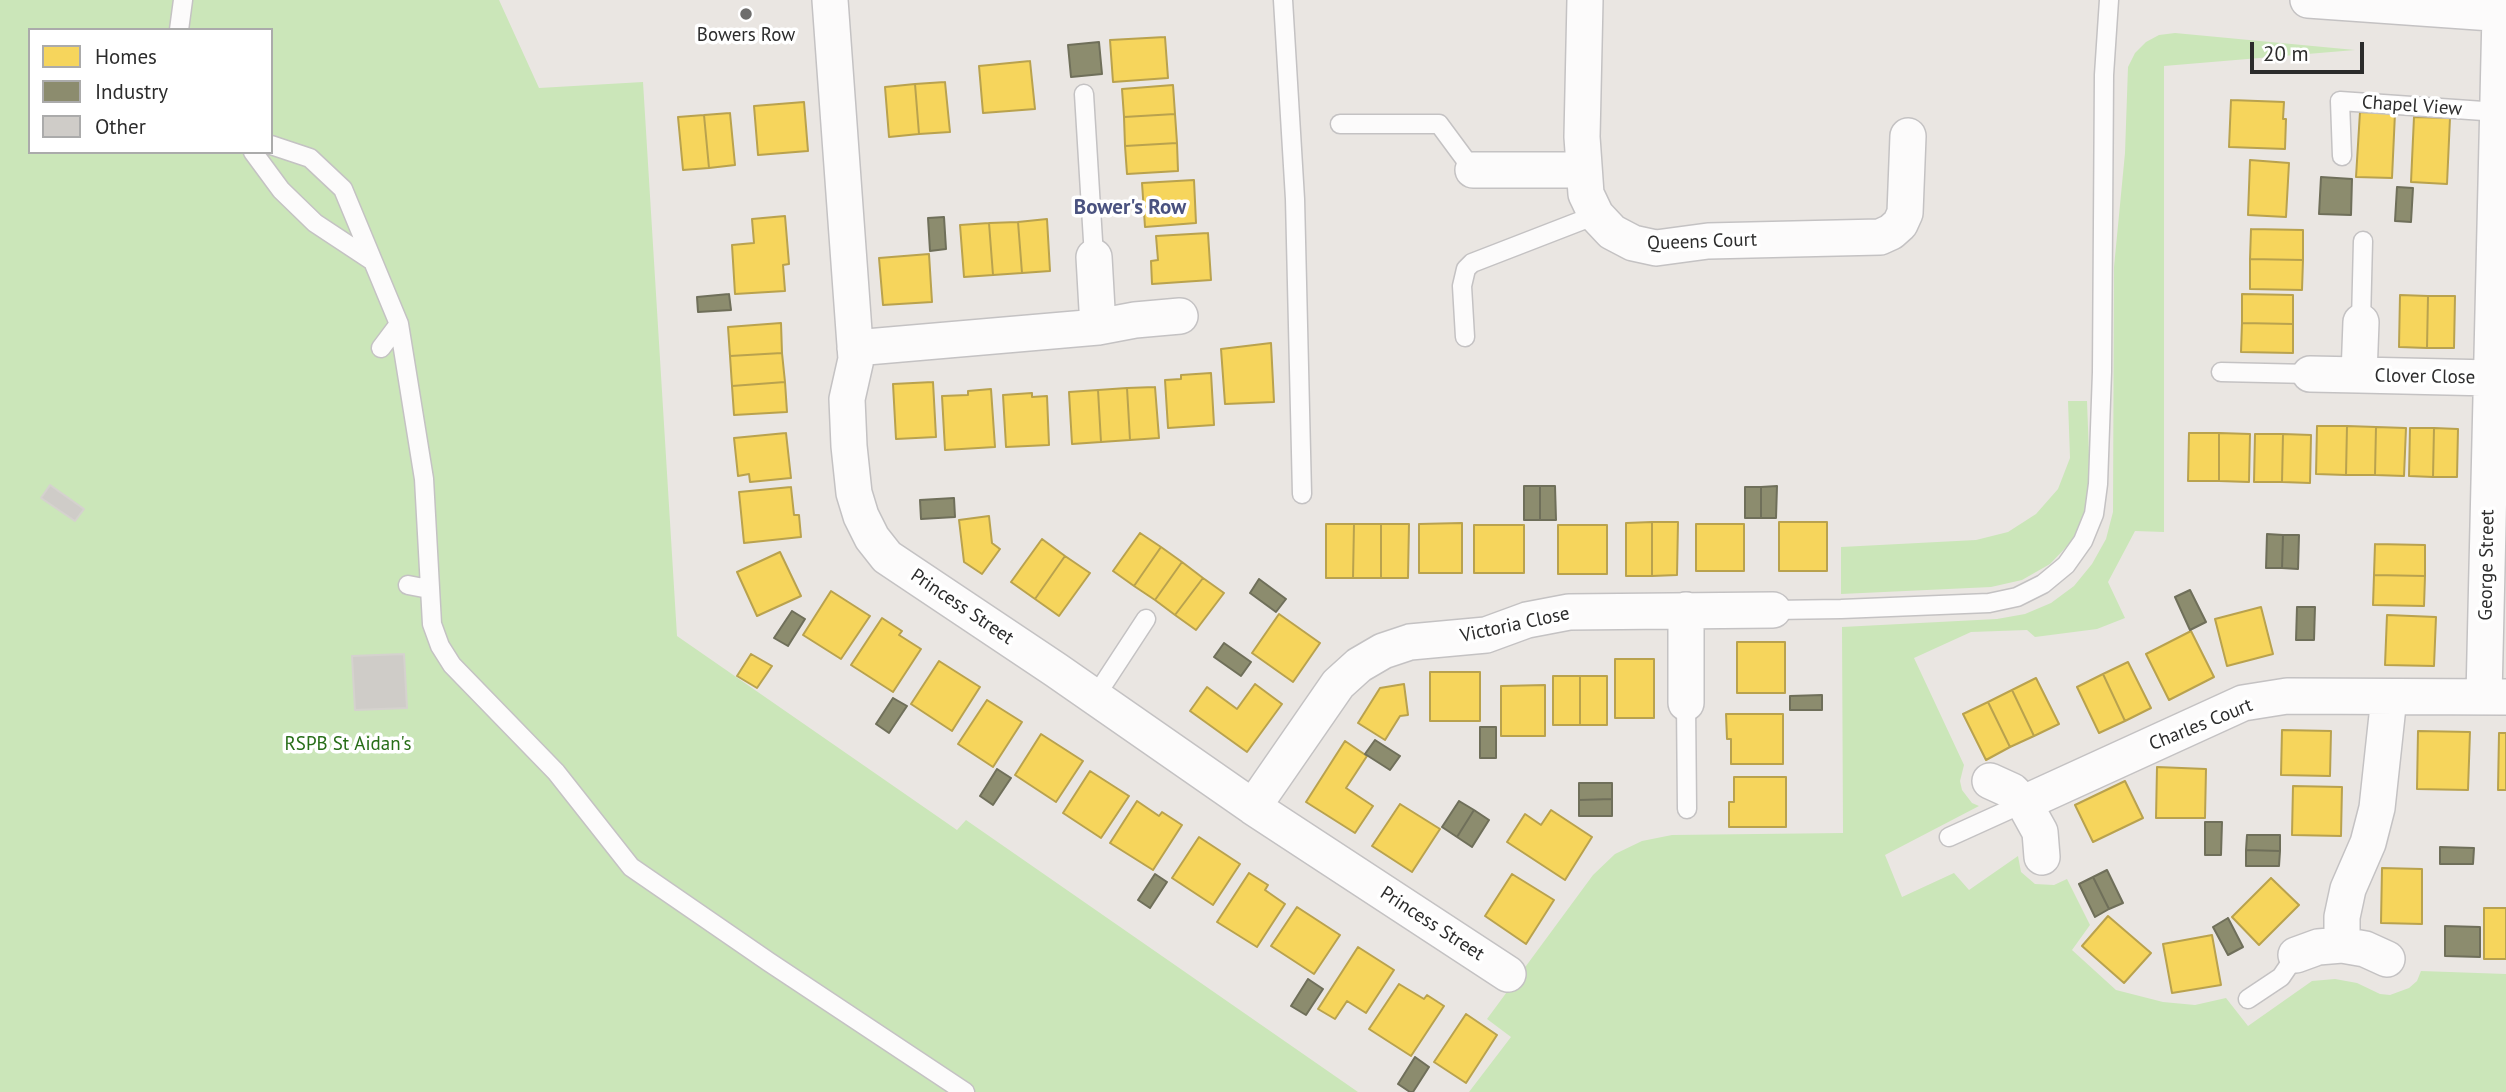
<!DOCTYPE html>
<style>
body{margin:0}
#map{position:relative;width:2506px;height:1092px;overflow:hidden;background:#eae6e2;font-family:"PT Sans",sans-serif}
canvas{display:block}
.legend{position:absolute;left:28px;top:28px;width:245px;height:126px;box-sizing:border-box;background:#fff;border:2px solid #ababab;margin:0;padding:9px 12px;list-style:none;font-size:21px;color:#2c2c2c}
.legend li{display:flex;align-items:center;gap:14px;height:35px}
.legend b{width:35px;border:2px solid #ababab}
.scale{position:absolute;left:2250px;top:42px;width:114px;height:32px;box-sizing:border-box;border:4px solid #2c2c2c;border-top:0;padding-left:9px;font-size:21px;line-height:24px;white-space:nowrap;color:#2c2c2c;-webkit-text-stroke:5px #fff;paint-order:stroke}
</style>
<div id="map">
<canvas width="2506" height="1092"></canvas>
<ul class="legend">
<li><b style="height:19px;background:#f6d55c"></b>Homes</li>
<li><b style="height:19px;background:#8c8c6e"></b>Industry</li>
<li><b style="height:19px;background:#cfccc8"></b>Other</li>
</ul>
<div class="scale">20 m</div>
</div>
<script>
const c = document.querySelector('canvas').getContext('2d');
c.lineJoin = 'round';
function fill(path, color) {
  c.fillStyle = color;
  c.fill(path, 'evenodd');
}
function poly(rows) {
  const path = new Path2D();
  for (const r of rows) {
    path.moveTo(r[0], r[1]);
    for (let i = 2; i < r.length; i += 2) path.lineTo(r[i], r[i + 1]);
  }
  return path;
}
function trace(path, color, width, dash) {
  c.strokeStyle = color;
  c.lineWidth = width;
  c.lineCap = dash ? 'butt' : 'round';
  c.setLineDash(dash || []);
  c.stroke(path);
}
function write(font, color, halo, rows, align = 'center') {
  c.font = font + ' "PT Sans",sans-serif';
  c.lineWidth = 7;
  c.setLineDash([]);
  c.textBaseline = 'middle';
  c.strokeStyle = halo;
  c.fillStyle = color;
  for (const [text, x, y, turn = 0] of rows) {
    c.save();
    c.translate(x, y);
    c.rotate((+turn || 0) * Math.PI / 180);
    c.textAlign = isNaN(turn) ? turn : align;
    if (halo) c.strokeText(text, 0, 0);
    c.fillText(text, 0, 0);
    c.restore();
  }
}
fill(poly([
 [0,0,499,0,539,88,643,82,677,636,957,830,966,820,1358,1092,0,1092],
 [30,30,271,30,271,152,30,152],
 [2175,33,2355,50,2164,66,2164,532,2135,531,2108,582,2125,618,2097,629,2035,637,2027,630,1971,632,1914,658,1964,765,1960,781,1962,790,1972,803,1979,806,1885,855,1902,897,1954,873,1969,890,2018,856,2021,872,2035,884,2054,885,2067,879,2090,925,2072,950,2116,990,2163,1002,2195,1005,2226,998,2248,1026,2312,981,2335,979,2357,983,2380,994,2390,995,2409,988,2417,981,2421,971,2506,974,2506,1092,1469,1092,1511,1037,1487,1019,1593,875,1615,854,1642,841,1672,835,1843,833,1842,627,1997,619,2025,614,2051,603,2074,586,2092,564,2106,539,2113,512,2114,267,2125,153,2128,67,2135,53,2146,42,2159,35],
 [2068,401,2087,401,2090,481,2085,512,2072,541,2050,564,2022,580,1991,587,1841,594,1841,547,1976,540,2008,532,2036,514,2058,489,2070,458]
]), '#cbe6b9');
const homes = poly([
 [1165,37,1168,78,1113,82,1110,40,1165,37],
 [1030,61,1035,109,983,113,979,66,1030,61],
 [945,82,950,132,919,134,915,84,945,82],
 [915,84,919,134,889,137,885,87,915,84],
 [1173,85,1175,114,1124,117,1122,89,1173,85],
 [2231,100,2284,102,2283,119,2286,119,2285,149,2229,147,2231,100],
 [804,102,808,151,758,155,754,106,804,102],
 [2360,112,2395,113,2392,178,2356,177,2360,112],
 [730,113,735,165,709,168,704,115,730,113],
 [1175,114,1177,143,1125,146,1124,117,1175,114],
 [704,115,709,168,683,170,678,117,704,115],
 [2414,117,2450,118,2447,184,2411,182,2414,117],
 [1177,143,1178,171,1127,174,1125,146,1177,143],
 [2250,160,2289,163,2286,217,2248,215,2250,160],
 [1194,180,1196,223,1145,227,1142,183,1194,180],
 [785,216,789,264,783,265,785,291,735,294,732,245,754,243,752,219,785,216],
 [1047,219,1050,271,1022,273,1018,222,1047,219],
 [1018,222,1022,273,993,275,989,223,1018,222],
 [989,223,993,275,964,277,960,225,989,223],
 [2251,229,2303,230,2303,260,2250,259,2251,229],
 [1208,233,1211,280,1152,284,1151,261,1158,260,1156,236,1208,233],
 [929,254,932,302,883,305,879,258,929,254],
 [2250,259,2303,260,2302,290,2250,289,2250,259],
 [2242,294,2293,295,2293,324,2242,323,2242,294],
 [2400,295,2428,296,2427,348,2399,347,2400,295],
 [2428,296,2455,296,2454,348,2427,348,2428,296],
 [781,323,782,353,730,356,728,327,781,323],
 [2242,323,2293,324,2293,353,2241,352,2242,323],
 [1271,343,1274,402,1225,404,1221,349,1271,343],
 [782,353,785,382,732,386,730,356,782,353],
 [1211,373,1214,425,1168,428,1165,380,1181,379,1181,375,1211,373],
 [785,382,787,412,734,415,732,386,785,382],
 [933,382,936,437,896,439,893,384,933,382],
 [1155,387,1159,438,1130,440,1127,388,1155,387],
 [1127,388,1130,440,1101,442,1098,390,1127,388],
 [991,389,995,447,945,450,942,396,968,395,968,391,991,389],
 [1098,390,1101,442,1072,444,1069,392,1098,390],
 [1032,393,1032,397,1047,396,1049,445,1006,447,1003,395,1032,393],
 [2317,426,2347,426,2346,475,2316,474,2317,426],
 [2347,426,2376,427,2375,475,2346,475,2347,426],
 [2376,427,2406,428,2404,476,2375,475,2376,427],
 [2410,428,2434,428,2433,477,2409,476,2410,428],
 [2434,428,2458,429,2457,477,2433,477,2434,428],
 [786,433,791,478,750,482,749,474,738,476,734,438,786,433],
 [2189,433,2219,433,2219,481,2188,481,2189,433],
 [2219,433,2250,434,2249,482,2219,481,2219,433],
 [2255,434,2283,434,2282,482,2254,482,2255,434],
 [2283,434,2311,435,2310,483,2282,482,2283,434],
 [791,487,794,515,799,515,801,537,744,543,739,492,791,487],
 [989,516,992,543,1000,549,982,574,964,562,959,520,989,516],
 [1652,522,1652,576,1626,576,1626,523,1652,522],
 [1652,522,1678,522,1677,575,1652,576,1652,522],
 [1779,522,1827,522,1827,571,1779,571,1779,522],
 [1462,523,1462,573,1419,573,1419,524,1462,523],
 [1326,524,1354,524,1353,578,1326,578,1326,524],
 [1354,524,1381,524,1381,578,1353,578,1354,524],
 [1381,524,1409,524,1408,578,1381,578,1381,524],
 [1696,524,1744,524,1744,571,1696,571,1696,524],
 [1474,525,1524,525,1524,573,1474,573,1474,525],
 [1558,525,1607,525,1607,574,1558,574,1558,525],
 [1140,533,1161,547,1134,586,1113,571,1140,533],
 [1042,539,1065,556,1035,599,1011,582,1042,539],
 [2375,544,2425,545,2425,576,2374,575,2375,544],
 [1161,547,1182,562,1155,600,1134,586,1161,547],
 [780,552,801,596,757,616,737,572,780,552],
 [1065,556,1090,573,1059,616,1035,599,1065,556],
 [1182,562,1203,578,1175,615,1155,600,1182,562],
 [2374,575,2425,576,2424,606,2373,605,2374,575],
 [1203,578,1224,593,1196,630,1175,615,1203,578],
 [831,591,870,616,841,659,803,635,831,591],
 [2261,607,2273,654,2227,666,2215,619,2261,607],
 [1279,614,1320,643,1293,682,1252,653,1279,614],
 [2387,615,2436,617,2434,666,2385,665,2387,615],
 [882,618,902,631,899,635,921,649,893,692,851,665,882,618],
 [2191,631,2214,677,2169,700,2146,654,2191,631],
 [1737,642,1785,642,1785,693,1737,693,1737,642],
 [751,654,772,666,757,688,737,676,751,654],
 [1615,659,1654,659,1654,718,1615,718,1615,659],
 [939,661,980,687,952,731,911,704,939,661],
 [2128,662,2151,708,2125,721,2103,674,2128,662],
 [1430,672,1480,672,1480,721,1430,721,1430,672],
 [2103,674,2125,721,2099,733,2077,687,2103,674],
 [1553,676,1580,676,1580,725,1553,725,1553,676],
 [1580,676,1607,676,1607,725,1580,725,1580,676],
 [2036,678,2059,724,2034,736,2012,690,2036,678],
 [1255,684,1282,704,1247,752,1190,711,1207,687,1237,709,1255,684],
 [1404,684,1408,715,1400,716,1385,740,1358,723,1380,688,1404,684],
 [1545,685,1545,736,1501,736,1501,686,1545,685],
 [2012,690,2034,736,2010,747,1988,702,2012,690],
 [987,700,1022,722,993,767,958,744,987,700],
 [1988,702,2010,747,1986,760,1963,714,1988,702],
 [1726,714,1783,714,1783,764,1731,764,1731,739,1727,739,1726,714],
 [2282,730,2331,731,2330,776,2281,775,2282,730],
 [2418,731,2470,732,2468,790,2417,789,2418,731],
 [2499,733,2506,733,2506,790,2498,790,2499,733],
 [1041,734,1083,761,1056,802,1015,775,1041,734],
 [1345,741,1367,756,1346,788,1373,806,1355,833,1306,802,1345,741],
 [2157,767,2206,769,2205,818,2156,818,2157,767],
 [1090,771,1129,796,1101,838,1063,813,1090,771],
 [1734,777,1786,777,1786,827,1729,827,1729,802,1734,802,1734,777],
 [2125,781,2143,818,2093,842,2075,805,2125,781],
 [2293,786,2342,787,2341,836,2292,835,2293,786],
 [1137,801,1159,816,1162,812,1182,825,1153,870,1110,843,1137,801],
 [1400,804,1440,829,1412,872,1372,846,1400,804],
 [1551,810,1592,837,1565,880,1507,842,1525,814,1541,825,1551,810],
 [1199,837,1240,864,1213,905,1172,878,1199,837],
 [2382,868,2422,869,2422,924,2381,923,2382,868],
 [1249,873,1268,885,1265,890,1285,904,1257,947,1217,922,1249,873],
 [1512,874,1554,900,1526,944,1485,916,1512,874],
 [2271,878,2299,905,2259,945,2232,917,2271,878],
 [1297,907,1340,935,1314,974,1271,946,1297,907],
 [2484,908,2506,908,2506,959,2484,959,2484,908],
 [2108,916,2151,953,2124,983,2082,946,2108,916],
 [2212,935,2221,985,2172,993,2163,944,2212,935],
 [1358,947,1394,970,1366,1013,1347,1001,1335,1019,1318,1009,1358,947],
 [1399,984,1424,999,1427,995,1444,1006,1411,1056,1369,1029,1399,984],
 [1466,1014,1497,1035,1466,1083,1434,1062,1466,1014]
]);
fill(homes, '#f6d55c');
trace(homes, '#b9a24e', 2);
const industry = poly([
 [1099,42,1102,74,1071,77,1068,45,1099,42],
 [2321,177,2352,179,2351,215,2319,214,2321,177],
 [2397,187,2413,188,2411,222,2395,221,2397,187],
 [944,217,946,249,930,251,928,218,944,217],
 [729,294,731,310,698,312,697,297,729,294],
 [1524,486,1540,486,1540,520,1524,520,1524,486],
 [1540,486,1555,486,1556,520,1540,520,1540,486],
 [1777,486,1776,518,1761,518,1761,487,1777,486],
 [1745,487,1761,487,1761,518,1745,518,1745,487],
 [954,498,955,517,921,519,920,500,954,498],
 [2267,534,2283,535,2282,568,2266,568,2267,534],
 [2283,535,2299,535,2298,569,2282,568,2283,535],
 [1259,579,1286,599,1276,612,1250,593,1259,579],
 [2190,590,2206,622,2190,630,2175,597,2190,590],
 [2297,607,2315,607,2314,640,2296,640,2297,607],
 [792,611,805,619,788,646,774,638,792,611],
 [1224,643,1251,662,1241,676,1214,657,1224,643],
 [1822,695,1822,710,1790,710,1790,696,1822,695],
 [893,698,907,706,889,733,876,724,893,698],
 [1480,727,1496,727,1496,758,1480,758,1480,727],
 [1375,740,1400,756,1390,770,1365,754,1375,740],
 [997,769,1011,778,993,805,980,796,997,769],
 [1579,783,1612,783,1612,799,1579,800,1579,783],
 [1612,799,1612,816,1579,816,1579,800,1612,799],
 [1459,801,1474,810,1457,837,1442,827,1459,801],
 [1474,810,1489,820,1472,847,1457,837,1474,810],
 [2205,822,2222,822,2221,855,2205,855,2205,822],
 [2247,835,2280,835,2280,851,2246,850,2247,835],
 [2440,847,2474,848,2473,864,2440,864,2440,847],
 [2246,850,2280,851,2279,866,2246,866,2246,850],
 [2107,870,2123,903,2109,909,2093,877,2107,870],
 [1155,874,1167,882,1150,908,1138,900,1155,874],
 [2093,877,2109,909,2095,917,2079,884,2093,877],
 [2228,918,2243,947,2228,955,2213,927,2228,918],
 [2445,926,2480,927,2480,957,2445,956,2445,926],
 [1308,979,1323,989,1306,1015,1291,1006,1308,979],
 [1415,1057,1429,1067,1413,1092,1410,1092,1398,1084,1415,1057]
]);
fill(industry, '#8c8c6e');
trace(industry, '#6f6f5a', 2);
const building = poly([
 [50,485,84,509,75,521,41,498,50,485],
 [404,654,407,708,355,710,352,656,404,654]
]);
fill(building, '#cfccc8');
trace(building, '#d5d2ce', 2);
const lane = poly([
 [1283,0,1295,199,1302,494],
 [179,30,183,0],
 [1084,94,1094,257],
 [1340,124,1439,124,1473,170],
 [271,145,310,158,343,189,399,324,424,479,432,624,440,646,452,665,556,772,631,867,769,962,965,1092],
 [253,152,281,190,315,223,371,260],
 [2342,156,2340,101,2498,112],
 [2361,322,2363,241],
 [1465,337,1462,286,1466,269,1472,263,1596,215],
 [381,348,399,324],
 [2221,372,2310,374],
 [408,585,429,589],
 [1773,610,1841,609,1989,603,2017,597,2043,584,2066,565,2083,541,2094,514,2098,484,2102,372,2104,75,2109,0],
 [1095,697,1146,619],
 [1686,703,1687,809],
 [1949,837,2024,803],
 [2248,999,2281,977,2296,955]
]);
const street = poly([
 [830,0,856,359,847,399,849,446,854,493,861,516,872,538,887,557,1056,670,1253,807,1508,974],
 [1585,0,1582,137,1586,194,1596,215,1612,232,1633,243,1656,248,1708,241,1880,237,1891,232,1900,224,1905,213,1908,136],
 [2308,0,2506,14],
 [1473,170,1583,170],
 [1094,257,1098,327],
 [2361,322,2359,375,2492,378],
 [855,348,1098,327,1135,320,1180,316],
 [2310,374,2359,375],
 [1686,610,1686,703],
 [2484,696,2500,14],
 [1990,781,2012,791,2024,803,2040,832,2042,857],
 [2024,803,2243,703,2287,696,2506,697],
 [1253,807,1338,684,1359,665,1383,651,1410,642,1486,635,1527,620,1569,612,1773,610],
 [2342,945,2342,917,2348,889,2368,843,2377,808,2389,697],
 [2296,955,2318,947,2342,945,2365,949,2387,959]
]);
trace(lane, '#c4c2c3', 21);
trace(street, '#c4c2c3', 38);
trace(lane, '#fcfbfb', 18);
trace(street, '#fcfbfb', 35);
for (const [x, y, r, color] of [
 [746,14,7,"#6e6d6c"]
]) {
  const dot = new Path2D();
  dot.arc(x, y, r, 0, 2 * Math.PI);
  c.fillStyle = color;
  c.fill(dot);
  trace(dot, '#fff', 2.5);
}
write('19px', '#2c2c2c', '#fff', [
 ["Bowers Row",746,36]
]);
write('19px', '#2c2c2c', '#fff', [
 ["Chapel View",2412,106,4],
 ["Queens Court",1702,242,-2],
 ["Clover Close",2425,377,1],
 ["George Street",2487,565,-89],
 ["Princess Street",962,607,34],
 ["Victoria Close",1515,625,-12],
 ["Charles Court",2201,725,-22],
 ["Princess Street",1432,924,33]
]);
write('19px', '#276d18', '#fff', [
 ["RSPB St Aidan's",348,745]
]);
write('bold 21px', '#4a527f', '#fff', [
 ["Bower's Row",1130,208]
]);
</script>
